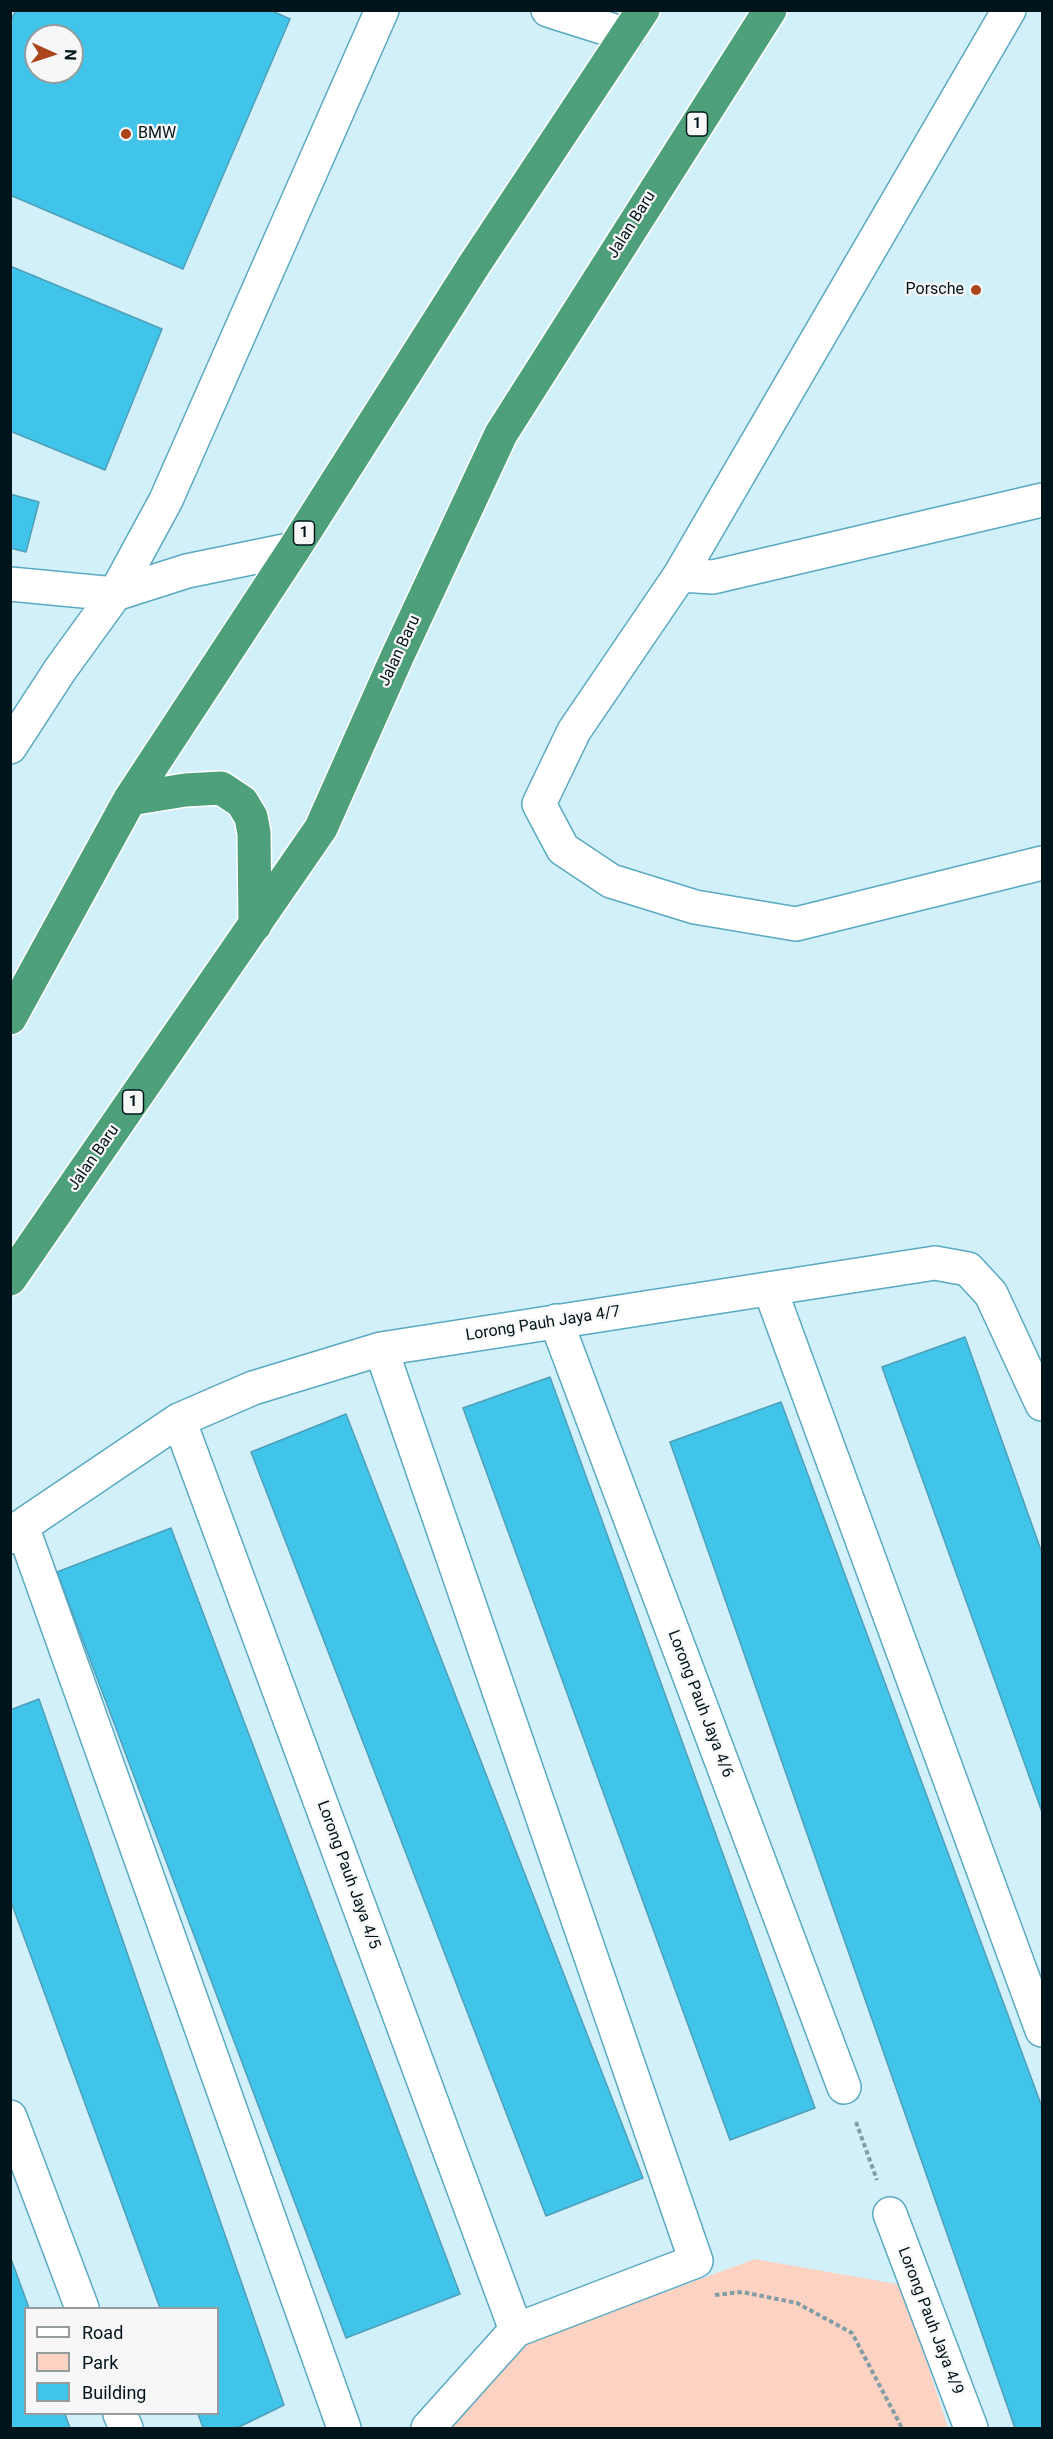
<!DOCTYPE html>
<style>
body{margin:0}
#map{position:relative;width:1053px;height:2439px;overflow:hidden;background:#d2f0fa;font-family:Roboto,sans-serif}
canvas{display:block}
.frame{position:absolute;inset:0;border:12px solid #00141b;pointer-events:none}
.legend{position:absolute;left:24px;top:2307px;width:195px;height:108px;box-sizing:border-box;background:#f7f7f7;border:2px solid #949c9f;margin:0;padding:8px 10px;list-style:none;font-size:18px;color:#00141b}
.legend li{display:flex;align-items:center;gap:12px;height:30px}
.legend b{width:30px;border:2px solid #949c9f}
.north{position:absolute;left:24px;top:24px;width:60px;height:60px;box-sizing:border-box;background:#f7f7f7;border:2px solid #949c9f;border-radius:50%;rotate:93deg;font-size:16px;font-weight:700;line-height:24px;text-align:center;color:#00141b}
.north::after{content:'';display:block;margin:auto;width:21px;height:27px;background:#aa4419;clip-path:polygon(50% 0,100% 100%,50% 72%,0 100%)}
</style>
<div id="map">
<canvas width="1053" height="2439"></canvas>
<div class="frame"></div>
<ul class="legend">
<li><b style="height:8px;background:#fff"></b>Road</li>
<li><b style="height:16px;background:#fcd2c3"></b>Park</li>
<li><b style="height:16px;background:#40c4ea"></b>Building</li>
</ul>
<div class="north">N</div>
</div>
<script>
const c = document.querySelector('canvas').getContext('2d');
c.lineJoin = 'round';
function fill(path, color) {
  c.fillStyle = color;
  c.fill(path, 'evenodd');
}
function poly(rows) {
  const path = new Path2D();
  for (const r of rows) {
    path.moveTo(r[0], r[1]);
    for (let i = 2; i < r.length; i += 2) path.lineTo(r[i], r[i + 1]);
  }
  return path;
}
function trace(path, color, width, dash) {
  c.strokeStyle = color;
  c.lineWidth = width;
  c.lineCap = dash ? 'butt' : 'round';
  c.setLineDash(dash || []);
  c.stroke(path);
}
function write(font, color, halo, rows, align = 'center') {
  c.font = font + ' Roboto,sans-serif';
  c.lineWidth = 4.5;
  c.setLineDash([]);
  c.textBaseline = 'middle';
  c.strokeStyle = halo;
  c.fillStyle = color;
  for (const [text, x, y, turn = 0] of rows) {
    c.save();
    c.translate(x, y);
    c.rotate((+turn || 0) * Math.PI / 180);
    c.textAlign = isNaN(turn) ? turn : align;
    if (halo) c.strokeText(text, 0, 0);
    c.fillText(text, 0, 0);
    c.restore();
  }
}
fill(poly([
 [755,2259,902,2285,948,2428,447,2428,529,2342]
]), '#fcd2c3');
const building = poly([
 [16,10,270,10,290,19,183,269,10,195,10,22,16,10],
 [36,36,72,36,72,72,36,72,36,36],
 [10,266,162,329,105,470,10,431,10,266],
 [10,494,39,502,26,552,10,548,10,494],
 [965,1337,1042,1553,1042,1812,882,1367,965,1337],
 [550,1377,815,2108,730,2140,463,1408,550,1377],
 [781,1402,1042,2107,1042,2428,1015,2428,670,1442,781,1402],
 [346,1414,643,2178,546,2216,251,1452,346,1414],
 [171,1528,460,2294,346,2338,57,1572,171,1528],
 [39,1699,284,2405,237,2428,203,2428,198,2414,218,2414,218,2308,160,2308,10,1899,10,1710,39,1699],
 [10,2256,29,2308,26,2308,26,2414,65,2414,70,2428,10,2428,10,2256]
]);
fill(building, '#40c4ea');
trace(building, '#4f9fb8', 1.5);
const minor = poly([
 [548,10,627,35],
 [1009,10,680,575,574,731,539,804,563,849,611,881,695,907,796,924,1042,863],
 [680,575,713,577,1042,500],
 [10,584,115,594,187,571,294,549],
 [10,747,60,670,115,594,166,500,382,10],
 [770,1289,1042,2030],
 [556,1321,844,2087],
 [381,1349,696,2261,516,2330,428,2428],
 [179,1420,516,2330],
 [22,1526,344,2428],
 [10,1537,22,1526,179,1420,253,1388,381,1349,935,1263,968,1269,991,1294,1042,1404],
 [10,2117,82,2308],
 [890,2214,971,2428],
 [120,2414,126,2428]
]);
const highway = poly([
 [130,799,185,790,221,788,242,802,251,817,254,833,255,925],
 [10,1018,130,799,294,549,474,265,643,10],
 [10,1279,321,828,397,657,501,434,770,10]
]);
trace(minor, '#59a9c2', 36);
trace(highway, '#fff', 36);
trace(poly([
 [856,2122,877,2180],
 [715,2295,742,2292,797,2303,852,2333,902,2428]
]), '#839da6', 4, [4.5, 3]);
trace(minor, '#fff', 33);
trace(highway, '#4da079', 33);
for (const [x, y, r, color] of [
 [126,134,6,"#aa4419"],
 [976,290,6,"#aa4419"]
]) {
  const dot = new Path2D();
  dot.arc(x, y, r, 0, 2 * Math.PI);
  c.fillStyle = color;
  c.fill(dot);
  trace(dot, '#f7f7f7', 2);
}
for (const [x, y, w] of [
 [697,124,21],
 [304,533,21],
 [133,1102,21]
]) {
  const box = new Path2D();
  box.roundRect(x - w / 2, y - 12, w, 24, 4.5);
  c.fillStyle = '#f7f7f7';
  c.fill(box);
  trace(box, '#00141b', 1.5);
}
write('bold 15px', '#00141b', null, [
 ["1",697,124],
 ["1",304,533],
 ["1",133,1102]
]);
write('16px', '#00141b', '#f7f7f7', [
 ["BMW",138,134],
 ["Porsche",964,290,"right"]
], 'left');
write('16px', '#00141b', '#f7f7f7', [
 ["Jalan Baru",632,225,-58],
 ["Jalan Baru",400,651,-65],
 ["Jalan Baru",94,1158,-55],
 ["Lorong Pauh Jaya 4/7",543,1324,-9],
 ["Lorong Pauh Jaya 4/6",700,1704,69],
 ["Lorong Pauh Jaya 4/5",348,1875,70],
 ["Lorong Pauh Jaya 4/9",930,2321,69]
]);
</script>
